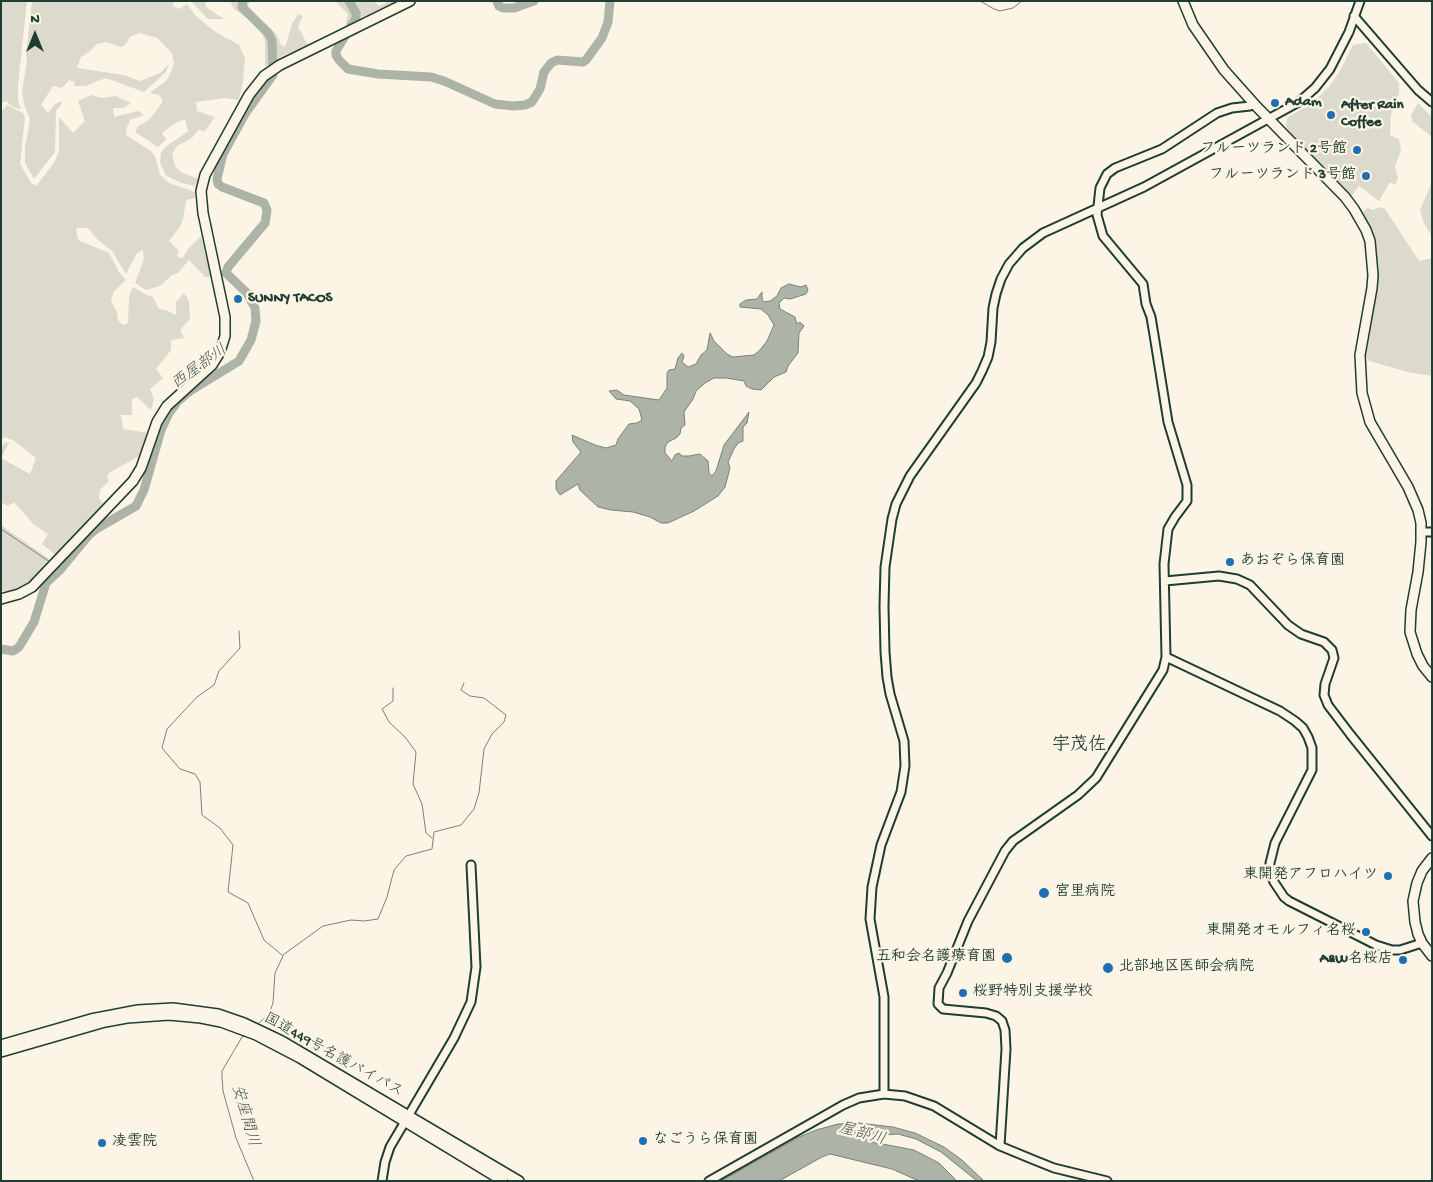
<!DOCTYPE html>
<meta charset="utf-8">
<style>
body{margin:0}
#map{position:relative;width:1433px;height:1182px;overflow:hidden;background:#fcf5e5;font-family:"Gochi Hand",sans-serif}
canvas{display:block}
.frame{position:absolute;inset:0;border:2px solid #1f3d34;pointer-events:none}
.north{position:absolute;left:10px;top:10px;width:50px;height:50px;-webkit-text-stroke:4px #fcf5e5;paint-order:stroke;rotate:0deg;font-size:14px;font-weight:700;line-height:20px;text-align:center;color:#1f3d34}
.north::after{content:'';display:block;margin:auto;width:18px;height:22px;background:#1f3d34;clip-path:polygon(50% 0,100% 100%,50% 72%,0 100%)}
</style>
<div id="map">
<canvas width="1433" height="1182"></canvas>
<div class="frame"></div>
<div class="north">N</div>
</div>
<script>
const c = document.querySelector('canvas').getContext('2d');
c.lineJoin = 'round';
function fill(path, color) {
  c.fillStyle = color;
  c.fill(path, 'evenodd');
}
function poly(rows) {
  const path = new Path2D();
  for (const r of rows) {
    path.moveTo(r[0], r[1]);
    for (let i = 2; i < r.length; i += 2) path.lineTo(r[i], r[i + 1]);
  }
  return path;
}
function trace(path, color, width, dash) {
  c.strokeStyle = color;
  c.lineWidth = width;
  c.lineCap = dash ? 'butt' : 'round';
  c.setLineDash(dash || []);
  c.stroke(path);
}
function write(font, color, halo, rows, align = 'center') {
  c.font = font + ' "Gochi Hand","Klee One",sans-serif';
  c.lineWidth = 4.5;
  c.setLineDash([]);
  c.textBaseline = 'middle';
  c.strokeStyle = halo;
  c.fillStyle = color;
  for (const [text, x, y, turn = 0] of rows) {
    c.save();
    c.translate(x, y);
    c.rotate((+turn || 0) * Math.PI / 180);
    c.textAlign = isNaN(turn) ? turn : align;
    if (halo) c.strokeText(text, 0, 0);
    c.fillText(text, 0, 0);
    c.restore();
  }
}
fill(poly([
 [1,1,27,1,18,85,18,100,21,109,13,107,6,101,1,103],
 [32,1,174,1,173,6,179,9,187,4,196,16,214,31,239,45,245,58,243,81,239,100,225,98,196,102,197,111,215,117,205,131,198,130,192,138,177,146,172,154,175,166,181,172,198,179,195,186,181,183,171,178,166,175,160,163,161,152,167,146,188,131,185,119,177,122,162,133,166,139,158,147,135,132,138,126,149,120,162,103,162,99,159,95,150,93,166,81,171,72,174,63,172,53,157,38,139,33,130,37,125,45,121,47,106,42,97,44,90,51,81,57,77,68,124,75,140,81,160,73,169,64,166,72,144,92,106,78,85,86,74,86,75,82,69,80,62,88,53,86,41,105,48,113,55,104,62,101,61,105,56,111,55,152,34,179,25,163,25,148,30,120,24,104,22,91,27,61,26,55],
 [191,1,205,1,206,7,224,19,208,19],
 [230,1,250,1,246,8,253,15,248,19,234,9],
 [337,1,373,1,379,6,390,1,399,1,345,25,348,14,337,3],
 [298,14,303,16,298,27,308,45,282,56,265,67,265,42,261,31,264,22,277,35,281,45,285,47,292,24],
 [1366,43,1399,83,1399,93,1391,115,1390,135,1399,139,1401,150,1395,166,1398,178,1395,185,1390,182,1379,201,1359,186,1351,197,1286,128,1287,118,1313,102,1329,87,1340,71,1353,45],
 [91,95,102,98,116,96,131,103,124,108,113,108,114,117,138,111,144,115,130,120,127,127,126,135,151,151,155,156,160,175,169,183,195,192,195,198,186,200,183,220,179,228,169,241,179,251,177,256,182,259,188,249,201,236,211,277,205,277,189,260,178,273,172,275,160,286,146,290,135,283,144,259,143,250,137,253,126,274,112,251,97,239,88,228,76,228,78,240,109,253,119,272,126,280,114,291,111,301,117,312,118,320,123,325,128,323,129,296,133,287,147,295,153,297,159,309,166,310,176,315,176,302,184,293,189,301,190,319,180,330,184,338,171,340,171,350,156,369,163,378,150,389,154,399,151,410,137,397,132,399,132,415,121,415,123,429,149,433,141,455,109,473,107,477,109,481,100,490,99,498,104,505,58,557,42,544,48,534,33,524,14,502,8,506,1,502,1,446,6,442,9,443,1,458,30,474,36,458,13,440,5,437,1,440,1,112,7,105,23,113,25,117,20,164,31,183,36,186,54,163,59,152,59,117,73,133,85,121,78,101],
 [1418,103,1432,117,1432,137,1412,121,1411,115],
 [1432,182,1432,237,1423,221,1420,210],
 [1379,207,1385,209,1419,261,1432,258,1432,376,1407,372,1369,361,1365,355,1378,280,1377,260,1374,244,1368,224,1361,213,1368,208,1373,210],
 [1,525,49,559,28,585,7,594,1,589]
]), '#dcdacc');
const water = poly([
 [789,284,801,287,806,285,808,290,806,294,790,299,784,298,779,303,780,309,795,317,797,324,800,322,804,326,799,333,798,353,788,366,786,372,774,377,761,390,752,389,746,386,744,381,726,378,714,378,705,383,696,391,693,399,684,412,685,425,681,428,680,434,676,438,668,442,665,447,665,453,672,461,675,455,679,453,682,456,689,456,700,454,708,461,709,473,712,476,716,471,724,445,749,412,747,423,743,427,743,441,738,443,734,449,728,462,730,468,725,487,718,496,694,511,668,523,661,523,650,517,633,512,611,510,598,507,580,490,578,484,560,495,556,489,556,481,581,452,573,442,572,435,595,445,606,448,616,445,618,439,629,424,637,423,642,420,639,409,630,401,616,399,609,391,617,390,624,395,659,400,667,388,667,373,669,370,675,369,678,358,682,353,684,356,682,362,688,367,696,364,701,355,707,350,710,333,714,341,727,354,733,357,754,355,760,350,767,341,774,325,768,315,761,309,740,307,740,304,746,300,757,299,762,292,762,299,764,302,770,301,777,296,781,288,789,284],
 [859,1123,893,1127,915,1133,944,1147,962,1160,984,1181,977,1181,941,1152,916,1139,898,1134,881,1135,867,1141,914,1150,939,1163,957,1181,919,1181,892,1169,830,1154,822,1157,779,1181,721,1181,799,1137,816,1130,838,1124,859,1123]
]);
fill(water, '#aeb3a7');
trace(water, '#758479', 1);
trace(poly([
 [980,1,994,9,1000,11,1013,8,1022,1],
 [1,529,50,562],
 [55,566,60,570],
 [239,631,240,648,219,671,214,685,197,697,167,729,162,748,180,769,195,774,200,782,202,815,220,828,233,845,228,892,248,903,264,940,282,955],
 [393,688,393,701,382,709,389,722,405,737,416,752,413,784,422,804,426,833,432,838],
 [283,955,323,926,351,920,364,921,378,919,387,897,394,870,406,856,432,849,434,832,461,825,474,809,479,793,484,749,492,734,504,722,506,715,484,698,470,696,461,690,464,683],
 [258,1024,269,1014,273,1003,275,973,283,956],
 [246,1035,242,1037,222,1071,222,1077,223,1091,236,1138,254,1181]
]), '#758479', 1);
trace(poly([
 [349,1,356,13,356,18,336,51,336,55,339,60,348,69,378,74,431,77,444,81,495,104,513,106,525,105,532,102,540,89,544,72,551,63,557,60,583,62,586,60,602,38,608,22,610,1],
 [497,1,499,6,503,8,514,8,534,1],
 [1,649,13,651,19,647,34,622,46,583,60,570,89,535,96,529,136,506,144,490,161,430,169,413,178,401,190,391,239,361,251,340,256,321,255,308,247,293,226,273,228,267,265,223,267,210,264,203,222,187,218,184,217,179,223,154,245,114,273,75,272,41,269,34,242,7,243,1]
]), '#aeb3a7', 9);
const tertiary = poly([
 [1354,16,1418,90,1432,102],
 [1421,532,1432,532],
 [1165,581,1219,576,1237,579,1250,585,1288,625,1301,634,1324,642,1332,650,1334,658,1325,684,1324,695,1328,705,1350,734,1432,836],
 [1166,657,1280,711,1295,721,1303,728,1308,737,1312,748,1312,770,1275,843,1270,863,1270,871,1274,882,1284,897,1289,901,1376,945,1392,950,1400,950,1422,943],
 [884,1094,884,997,870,919,872,887,881,845,901,792,905,766,904,741,890,694,887,677,885,652,884,606,885,567,892,519,896,504,910,476,976,383,982,371,988,357,991,342,993,308,996,294,1001,279,1009,264,1023,248,1043,233,1144,187,1299,102,1315,88,1330,69,1349,32,1360,1],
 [1000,1146,1006,1049,1005,1030,1002,1021,996,1016,986,1013,943,1009,938,1004,939,988,947,973,968,921,1005,851,1013,841,1078,795,1096,778,1163,670,1166,657,1164,564,1168,529,1175,517,1187,501,1187,485,1168,422,1154,335,1151,317,1146,304,1143,284,1103,236,1097,215,1100,188,1107,174,1115,168,1162,149,1217,113,1232,108,1250,106],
 [382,1181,385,1162,390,1147,454,1038,471,1002,476,967,471,865],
 [709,1181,843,1105,859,1098,884,1094,905,1096,934,1106,1000,1146,1034,1160,1054,1168,1107,1181]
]);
const primary = poly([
 [1183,1,1193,25,1224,70,1257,107,1345,197,1354,209,1366,230,1370,241,1373,275,1372,288,1360,355,1362,393,1370,422,1408,487,1418,510,1421,523,1421,542,1418,572,1411,610,1410,632,1417,654,1423,666,1432,677],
 [1,599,19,594,32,587,133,481,141,468,157,422,167,406,212,365,220,352,225,336,225,317,203,213,201,191,205,175,249,95,264,76,280,65,410,1],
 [1432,858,1422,871,1417,883,1413,901,1415,922,1418,934,1422,943,1432,956]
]);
const trunk = poly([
 [1,1045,91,1019,138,1010,173,1008,218,1014,244,1023,282,1041,519,1181],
 [1,1052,105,1022,127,1018,169,1015,201,1018,221,1022,256,1035,300,1058,503,1181]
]);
trace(tertiary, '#1f3d34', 11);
trace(primary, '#1f3d34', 12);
trace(trunk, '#1f3d34', 12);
trace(tertiary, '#fcf5e5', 7);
trace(primary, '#fcf5e5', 9);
trace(trunk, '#fcf5e5', 9);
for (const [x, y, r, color] of [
 [1275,103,5,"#1f6fb2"],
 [1331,115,5,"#1f6fb2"],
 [1357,150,5,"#1f6fb2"],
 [1366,176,5,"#1f6fb2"],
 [238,299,5,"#1f6fb2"],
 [1230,562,5,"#1f6fb2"],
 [1388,876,5,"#1f6fb2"],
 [1044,893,6,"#1f6fb2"],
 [1366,932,5,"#1f6fb2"],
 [1007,958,6,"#1f6fb2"],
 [1403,960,5,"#1f6fb2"],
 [1108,968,6,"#1f6fb2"],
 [963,993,5,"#1f6fb2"],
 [643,1141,5,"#1f6fb2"],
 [102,1143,5,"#1f6fb2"]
]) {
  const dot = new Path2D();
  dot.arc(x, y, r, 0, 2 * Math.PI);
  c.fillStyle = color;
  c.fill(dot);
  trace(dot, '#fcf5e5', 2);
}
write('bold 15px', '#1f3d34', '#fcf5e5', [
 ["Adam",1285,103],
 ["After Rain",1341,106],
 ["Coffee",1341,123],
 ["フルーツランド 2号館",1347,150,"right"],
 ["フルーツランド 3号館",1356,176,"right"],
 ["SUNNY TACOS",248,299],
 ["あおぞら保育園",1240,562],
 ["東開発アフロハイツ",1378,876,"right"],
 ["宮里病院",1055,893],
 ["東開発オモルフィ名桜",1356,932,"right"],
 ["五和会名護療育園",996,958,"right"],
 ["A&W名桜店",1393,960,"right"],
 ["北部地区医師会病院",1119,968],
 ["桜野特別支援学校",973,993],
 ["なごうら保育園",653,1141],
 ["凌雲院",112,1143]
], 'left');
write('15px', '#1f3d34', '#fcf5e5', [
 ["国道449号名護バイパス",333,1056,29]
]);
write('italic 16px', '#435a51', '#fcf5e5', [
 ["西屋部川",200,368,-36],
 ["安座間川",244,1116,74],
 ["屋部川",862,1135,15]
]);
write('bold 18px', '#1f3d34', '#fcf5e5', [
 ["宇茂佐",1079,746]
]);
</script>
